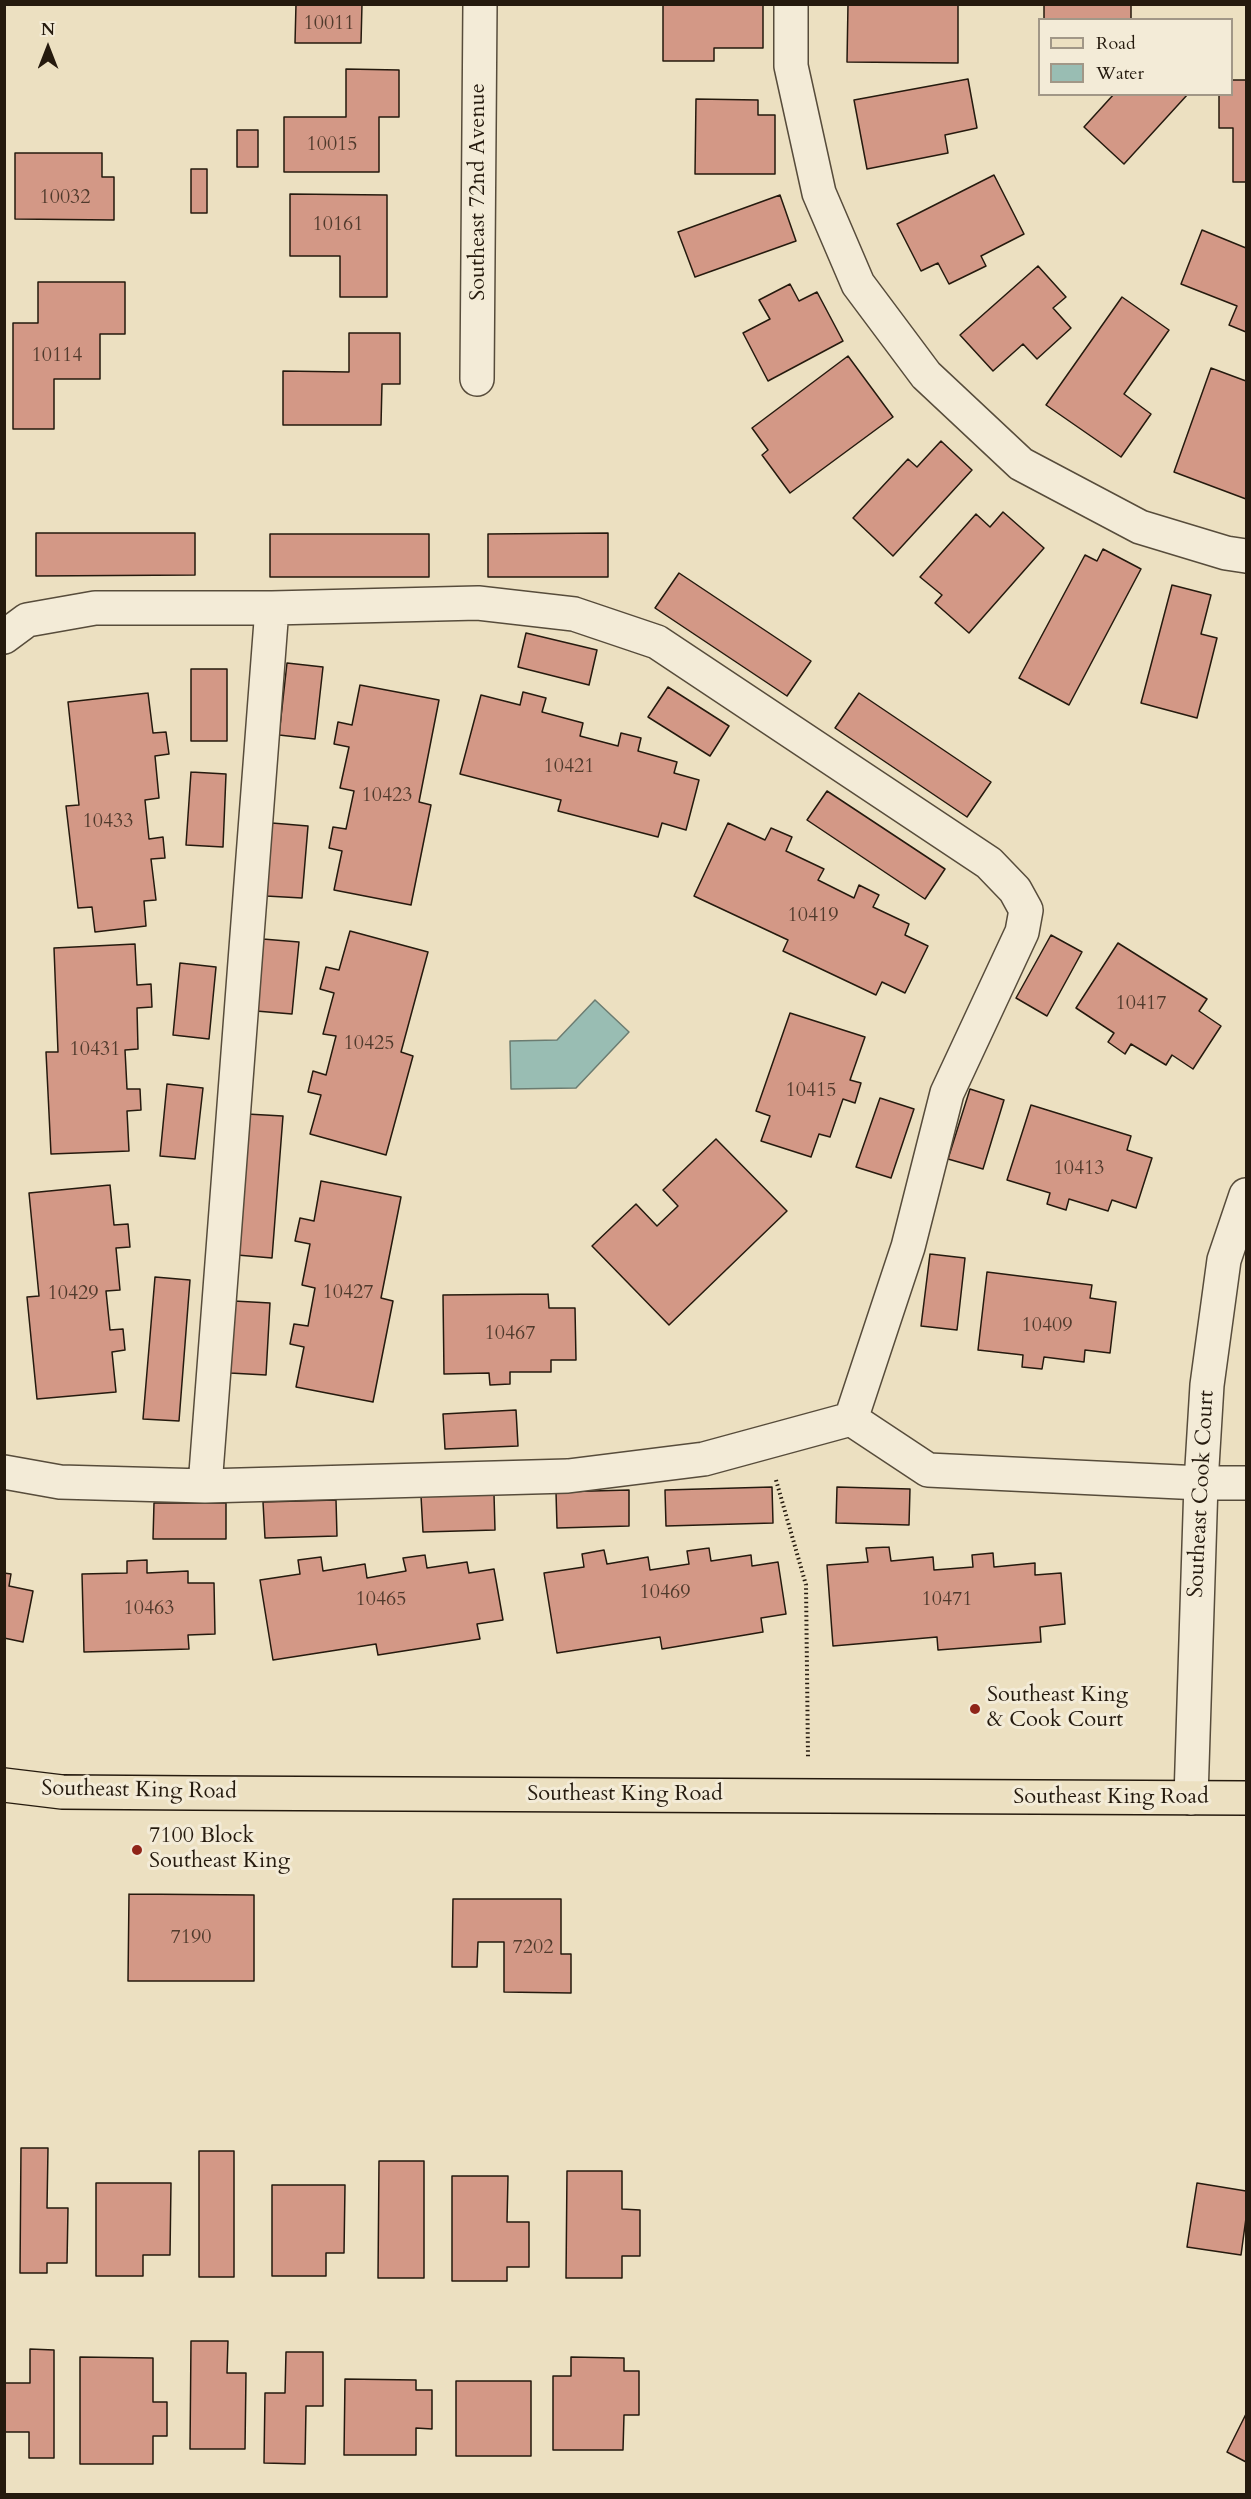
<!DOCTYPE html>
<style>
body{margin:0}
#map{position:relative;width:1251px;height:2499px;overflow:hidden;background:#ece0c1;font-family:Cardo,serif}
canvas{display:block}
.frame{position:absolute;inset:0;border:6px solid #251a0e;pointer-events:none}
.legend{position:absolute;left:1038px;top:18px;width:195px;height:78px;box-sizing:border-box;background:#f3ebd7;border:2px solid #a19787;margin:0;padding:8px 10px;list-style:none;font-size:18px;color:#251a0e}
.legend li{display:flex;align-items:center;gap:12px;height:30px}
.legend b{width:30px;border:2px solid #a19787}
.north{position:absolute;left:18px;top:18px;width:60px;height:60px;-webkit-text-stroke:4px #f3ebd7;paint-order:stroke;rotate:0deg;font-size:16px;font-weight:700;line-height:24px;text-align:center;color:#251a0e}
.north::after{content:'';display:block;margin:auto;width:21px;height:27px;background:#251a0e;clip-path:polygon(50% 0,100% 100%,50% 72%,0 100%)}
</style>
<div id="map">
<canvas width="1251" height="2499"></canvas>
<div class="frame"></div>
<ul class="legend">
<li><b style="height:8px;background:#ece0c1"></b>Road</li>
<li><b style="height:16px;background:#99bdb3"></b>Water</li>
</ul>
<div class="north">N</div>
</div>
<script>
const c = document.querySelector('canvas').getContext('2d');
c.lineJoin = 'round';
function fill(path, color) {
  c.fillStyle = color;
  c.fill(path, 'evenodd');
}
function poly(rows) {
  const path = new Path2D();
  for (const r of rows) {
    path.moveTo(r[0], r[1]);
    for (let i = 2; i < r.length; i += 2) path.lineTo(r[i], r[i + 1]);
  }
  return path;
}
function trace(path, color, width, dash) {
  c.strokeStyle = color;
  c.lineWidth = width;
  c.lineCap = dash ? 'butt' : 'round';
  c.setLineDash(dash || []);
  c.stroke(path);
}
function write(font, color, halo, rows, align = 'center') {
  c.font = font + ' Cardo,serif';
  c.lineWidth = 6;
  c.setLineDash([]);
  c.textBaseline = 'middle';
  c.strokeStyle = halo;
  c.fillStyle = color;
  for (const [text, x, y, turn = 0] of rows) {
    c.save();
    c.translate(x, y);
    c.rotate((+turn || 0) * Math.PI / 180);
    c.textAlign = isNaN(turn) ? turn : align;
    if (halo) c.strokeText(text, 0, 0);
    c.fillText(text, 0, 0);
    c.restore();
  }
}
const water = poly([
 [595,1000,629,1032,576,1088,511,1089,510,1041,557,1040,595,1000]
]);
fill(water, '#99bdb3');
trace(water, '#6b7c71', 1.5);
const building = poly([
 [296,4,362,4,361,43,295,43,296,4],
 [663,4,763,4,763,48,714,48,714,61,663,61,663,4],
 [848,4,958,4,958,63,847,62,848,4],
 [1044,4,1131,4,1131,20,1044,20,1044,4],
 [346,69,399,70,399,117,379,117,379,172,284,172,284,117,346,117,346,69],
 [968,79,977,128,945,135,948,153,867,169,854,100,968,79],
 [1232,80,1246,80,1246,182,1233,182,1233,128,1219,128,1219,94,1232,94,1232,80],
 [1114,94,1188,94,1124,164,1084,127,1114,94],
 [696,99,758,100,758,115,775,115,775,174,695,174,696,99],
 [237,130,258,130,258,167,237,167,237,130],
 [15,153,102,153,102,177,114,177,114,220,15,219,15,153],
 [191,169,207,169,207,213,191,213,191,169],
 [994,175,1024,234,981,256,986,266,949,284,938,263,921,271,897,224,994,175],
 [290,194,387,195,387,297,340,297,340,256,290,256,290,194],
 [780,195,796,241,695,277,678,232,780,195],
 [1202,230,1246,248,1246,332,1229,325,1237,306,1181,284,1202,230],
 [1038,266,1066,297,1053,308,1071,328,1037,359,1023,344,993,371,960,335,1038,266],
 [38,282,125,282,125,334,100,334,100,379,54,379,54,429,13,429,13,323,38,323,38,282],
 [790,284,799,301,817,292,843,341,768,381,743,333,770,319,759,300,790,284],
 [1122,297,1169,330,1124,394,1151,414,1121,457,1046,405,1122,297],
 [349,333,400,333,400,384,382,384,381,425,283,425,283,371,349,372,349,333],
 [848,356,893,417,790,493,762,455,768,450,752,428,848,356],
 [1211,368,1246,381,1246,499,1174,472,1211,368],
 [941,441,972,470,893,556,853,518,908,459,917,467,941,441],
 [1003,512,1044,548,969,633,935,603,942,595,920,577,976,514,990,527,1003,512],
 [36,533,195,533,195,575,36,576,36,533],
 [608,533,608,577,488,577,488,534,608,533],
 [270,534,429,534,429,577,270,577,270,534],
 [1103,549,1141,569,1069,705,1019,678,1085,555,1097,561,1103,549],
 [679,573,811,661,787,696,655,608,679,573],
 [1172,585,1211,595,1201,634,1217,638,1197,718,1141,703,1172,585],
 [526,633,597,650,589,685,518,667,526,633],
 [287,663,323,667,315,739,279,735,287,663],
 [191,669,227,669,227,741,191,741,191,669],
 [360,685,439,700,419,802,431,805,411,905,334,890,342,851,329,848,333,827,346,829,354,791,340,788,349,747,334,744,338,722,352,725,360,685],
 [668,687,729,726,710,756,648,717,668,687],
 [523,692,546,698,542,712,583,723,580,736,618,746,621,733,641,738,638,751,677,762,674,773,699,780,686,830,662,823,658,837,558,811,561,800,460,774,481,695,520,705,523,692],
 [148,693,153,733,166,732,169,754,155,756,159,798,145,800,149,839,163,837,165,858,151,859,156,900,144,901,146,926,95,932,92,907,78,908,66,806,79,805,68,702,148,693],
 [859,693,991,782,967,817,835,728,859,693],
 [191,772,226,774,223,847,186,845,191,772],
 [827,791,945,869,925,899,807,820,827,791],
 [272,823,308,826,302,898,266,896,272,823],
 [728,823,765,840,771,828,792,837,786,851,824,869,818,880,854,898,859,885,879,895,873,907,909,924,905,935,928,946,905,993,882,982,876,995,783,951,788,940,694,896,728,823],
 [350,931,428,952,401,1052,413,1056,386,1155,310,1134,321,1095,308,1092,313,1071,326,1075,336,1036,323,1034,334,993,320,989,326,967,339,970,350,931],
 [1051,935,1082,952,1047,1016,1016,998,1051,935],
 [263,939,299,942,292,1014,256,1011,263,939],
 [1118,943,1207,999,1199,1011,1221,1026,1193,1069,1172,1055,1166,1065,1131,1044,1125,1054,1108,1042,1114,1033,1076,1008,1118,943],
 [135,944,137,985,151,984,152,1007,137,1008,138,1049,125,1050,127,1089,140,1089,141,1110,127,1111,129,1151,51,1154,46,1052,58,1052,54,948,135,944],
 [180,963,216,967,209,1039,173,1035,180,963],
 [790,1013,865,1037,850,1080,861,1083,855,1103,843,1099,830,1137,819,1134,811,1157,761,1141,770,1116,756,1111,790,1013],
 [167,1084,203,1088,195,1159,160,1156,167,1084],
 [970,1089,1004,1100,983,1169,948,1159,970,1089],
 [880,1098,914,1109,891,1178,856,1167,880,1098],
 [1031,1105,1131,1136,1127,1150,1152,1158,1136,1208,1112,1200,1108,1211,1069,1199,1066,1210,1047,1204,1050,1193,1007,1180,1031,1105],
 [247,1114,283,1116,272,1258,237,1255,247,1114],
 [716,1139,787,1211,669,1325,592,1246,636,1204,657,1226,678,1206,663,1190,716,1139],
 [321,1181,401,1197,381,1298,393,1301,373,1402,296,1387,304,1347,290,1344,294,1324,308,1326,315,1288,302,1285,310,1244,295,1241,300,1218,314,1221,321,1181],
 [110,1185,114,1225,128,1224,130,1247,116,1248,120,1290,106,1291,110,1330,123,1329,125,1350,112,1352,116,1392,37,1399,27,1297,39,1296,29,1193,110,1185],
 [930,1254,965,1258,957,1330,921,1326,930,1254],
 [987,1272,1092,1285,1090,1298,1116,1302,1110,1353,1085,1350,1084,1362,1044,1357,1042,1369,1022,1367,1023,1355,978,1350,987,1272],
 [155,1277,190,1280,179,1421,143,1419,155,1277],
 [548,1294,549,1308,575,1308,576,1360,551,1360,551,1372,510,1372,510,1384,490,1385,489,1373,444,1374,443,1295,548,1294],
 [234,1301,270,1303,266,1375,230,1373,234,1301],
 [516,1410,518,1446,445,1449,443,1414,516,1410],
 [772,1487,773,1523,666,1526,665,1490,772,1487],
 [837,1487,910,1489,909,1525,836,1523,837,1487],
 [629,1490,629,1526,557,1528,556,1492,629,1490],
 [494,1494,495,1530,423,1532,421,1496,494,1494],
 [336,1500,337,1536,265,1538,263,1502,336,1500],
 [154,1503,226,1503,226,1539,153,1539,154,1503],
 [889,1547,891,1561,933,1557,934,1570,973,1567,972,1555,993,1553,994,1567,1035,1563,1035,1575,1061,1573,1065,1624,1040,1627,1041,1642,938,1650,937,1637,833,1646,827,1565,868,1562,866,1548,889,1547],
 [709,1548,711,1561,751,1555,752,1566,778,1562,786,1614,761,1618,763,1632,662,1649,660,1637,557,1653,544,1573,584,1567,582,1554,604,1550,607,1564,648,1557,650,1570,689,1564,687,1551,709,1548],
 [425,1555,427,1568,467,1562,469,1573,494,1569,503,1620,477,1624,480,1639,378,1655,376,1644,273,1660,260,1580,300,1574,298,1560,321,1557,323,1571,365,1564,367,1578,406,1571,403,1558,425,1555],
 [147,1560,147,1573,188,1571,188,1583,214,1583,215,1634,188,1635,189,1649,84,1652,82,1574,127,1573,127,1561,147,1560],
 [4,1573,11,1574,9,1586,33,1591,23,1642,4,1638,4,1573],
 [129,1894,254,1895,254,1981,128,1981,129,1894],
 [453,1899,561,1899,561,1954,571,1954,571,1993,504,1992,504,1942,478,1942,477,1967,452,1967,453,1899],
 [21,2148,48,2148,47,2208,68,2208,67,2263,47,2263,47,2273,20,2273,21,2148],
 [199,2151,234,2151,234,2277,199,2277,199,2151],
 [379,2161,424,2161,424,2278,378,2278,379,2161],
 [567,2171,622,2171,622,2209,640,2210,640,2256,622,2256,622,2278,566,2278,567,2171],
 [452,2176,508,2176,507,2222,529,2222,529,2267,507,2267,507,2281,452,2281,452,2176],
 [96,2183,171,2183,170,2255,143,2255,143,2276,96,2276,96,2183],
 [1197,2183,1246,2191,1246,2218,1241,2255,1187,2247,1197,2183],
 [272,2185,345,2185,344,2253,326,2253,326,2276,272,2276,272,2185],
 [191,2341,228,2341,227,2373,246,2373,245,2449,190,2449,191,2341],
 [30,2349,54,2350,54,2458,29,2458,29,2432,5,2432,5,2383,30,2383,30,2349],
 [286,2352,323,2352,323,2406,306,2406,305,2464,264,2463,265,2393,285,2393,286,2352],
 [80,2357,153,2358,153,2402,167,2402,167,2436,153,2436,153,2464,80,2464,80,2357],
 [571,2357,624,2358,624,2371,639,2371,639,2415,624,2415,623,2450,553,2450,553,2376,571,2376,571,2357],
 [345,2379,416,2380,416,2390,432,2390,432,2429,416,2428,416,2455,344,2455,345,2379],
 [456,2381,531,2381,531,2456,456,2456,456,2381],
 [1246,2414,1246,2462,1227,2452,1246,2414]
]);
fill(building, '#d39886');
trace(building, '#251a0e', 1.5);
const minor = poly([
 [791,4,791,66,819,193,858,284,926,375,1021,464,1140,527,1226,553,1246,556],
 [477,379,480,4],
 [4,637,27,620,95,608,272,608,478,603,574,614,657,642,989,863,1015,890,1026,910,1022,932,947,1093,908,1247,851,1419],
 [4,1472,60,1482,205,1486,568,1476,704,1459,851,1419,928,1470,1201,1483,1246,1483],
 [205,1486,272,608],
 [1191,1798,1201,1483,1207,1385,1224,1260,1246,1195]
]);
const major = poly([
 [4,1785,62,1792,194,1793,1246,1798]
]);
trace(minor, '#574c3b', 36);
trace(major, '#251a0e', 36);
trace(poly([
 [776,1480,806,1585,808,1757]
]), '#251a0e', 4, [1.5, 3]);
trace(minor, '#f3ebd7', 33);
trace(major, '#ece0c1', 33);
for (const [x, y, r, color] of [
 [975,1709,6,"#8f2418"],
 [137,1850,6,"#8f2418"]
]) {
  const dot = new Path2D();
  dot.arc(x, y, r, 0, 2 * Math.PI);
  c.fillStyle = color;
  c.fill(dot);
  trace(dot, '#f3ebd7', 2);
}
write('20px', '#503a2c', null, [
 ["10011",329,24],
 ["10015",332,145],
 ["10032",65,198],
 ["10161",338,225],
 ["10114",57,356],
 ["10421",569,767],
 ["10423",387,796],
 ["10433",108,822],
 ["10419",813,916],
 ["10417",1141,1004],
 ["10425",369,1044],
 ["10431",95,1050],
 ["10415",811,1091],
 ["10413",1079,1169],
 ["10427",348,1293],
 ["10429",73,1294],
 ["10409",1047,1326],
 ["10467",510,1334],
 ["10469",665,1593],
 ["10465",381,1600],
 ["10471",947,1600],
 ["10463",149,1609],
 ["7190",191,1938],
 ["7202",533,1948]
]);
write('22px', '#251a0e', '#f3ebd7', [
 ["Southeast 72nd Avenue",479,192,-90],
 ["Southeast Cook Court",1202,1494,-87],
 ["Southeast King Road",139,1791,1],
 ["Southeast King Road",625,1795],
 ["Southeast King Road",1111,1798]
]);
write('22px', '#251a0e', '#f3ebd7', [
 ["Southeast King",987,1696],
 ["& Cook Court",987,1721],
 ["7100 Block",149,1837],
 ["Southeast King",149,1862]
], 'left');
</script>
